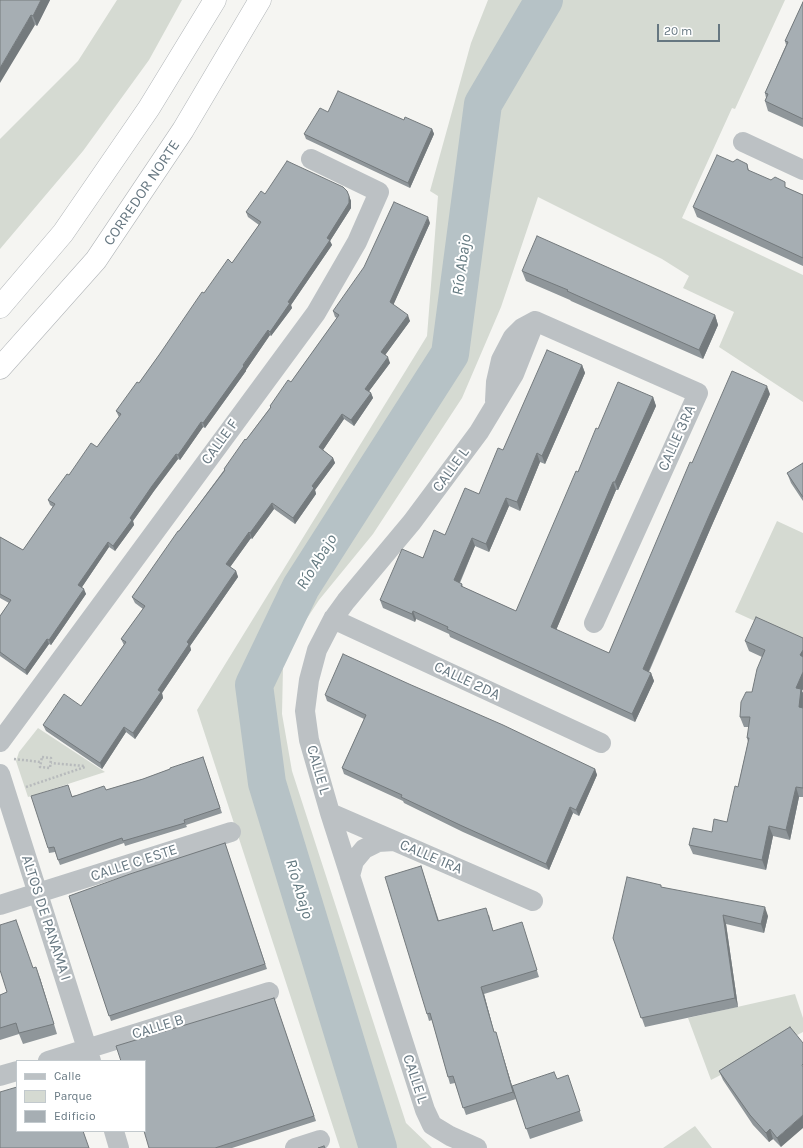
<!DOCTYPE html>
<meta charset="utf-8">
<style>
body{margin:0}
#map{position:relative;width:803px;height:1148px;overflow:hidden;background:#f5f5f2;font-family:Karla,sans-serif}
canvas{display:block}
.legend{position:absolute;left:16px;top:1060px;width:130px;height:72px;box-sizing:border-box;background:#fff;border:1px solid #c2c9cd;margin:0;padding:5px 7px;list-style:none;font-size:12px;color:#667781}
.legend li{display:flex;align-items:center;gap:8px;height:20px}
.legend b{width:20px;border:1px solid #c2c9cd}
.scale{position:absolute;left:657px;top:24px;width:63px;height:18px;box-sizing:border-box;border:2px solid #667781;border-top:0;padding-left:5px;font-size:12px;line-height:14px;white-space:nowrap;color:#667781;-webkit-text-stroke:3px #fff;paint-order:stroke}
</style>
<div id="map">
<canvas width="803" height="1148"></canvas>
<ul class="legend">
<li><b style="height:5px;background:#bcc1c4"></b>Calle</li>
<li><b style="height:11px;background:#d5dad2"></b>Parque</li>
<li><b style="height:11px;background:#a6aeb3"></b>Edificio</li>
</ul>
<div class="scale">20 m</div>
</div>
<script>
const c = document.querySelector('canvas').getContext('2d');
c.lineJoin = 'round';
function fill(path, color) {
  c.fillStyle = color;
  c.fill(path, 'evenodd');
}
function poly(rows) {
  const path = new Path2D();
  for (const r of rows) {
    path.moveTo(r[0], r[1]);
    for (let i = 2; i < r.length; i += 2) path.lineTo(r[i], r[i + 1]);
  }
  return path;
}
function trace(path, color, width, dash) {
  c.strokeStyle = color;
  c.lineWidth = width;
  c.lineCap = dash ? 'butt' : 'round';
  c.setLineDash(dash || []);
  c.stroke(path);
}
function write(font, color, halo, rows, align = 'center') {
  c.font = font + ' Karla,sans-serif';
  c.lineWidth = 4;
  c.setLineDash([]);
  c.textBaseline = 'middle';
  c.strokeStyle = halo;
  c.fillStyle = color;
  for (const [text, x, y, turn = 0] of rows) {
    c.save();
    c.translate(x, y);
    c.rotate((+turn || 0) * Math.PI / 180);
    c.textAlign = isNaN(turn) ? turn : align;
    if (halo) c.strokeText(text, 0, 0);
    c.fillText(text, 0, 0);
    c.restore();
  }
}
fill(poly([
 [117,0,182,0,149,60,83,151,0,249,0,139,78,61],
 [488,0,785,0,735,109,732,108,682,218,803,275,803,402,719,347,734,312,683,288,689,276,662,259,538,197,501,307,462,398,373,534,319,600,298,632,283,667,282,714,292,771,406,1123,432,1148,340,1148,197,710,427,336,438,196,430,191,471,43],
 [777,521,803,533,803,643,735,612],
 [38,728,105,772,28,797,16,761,19,752],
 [795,994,803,1018,803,1032,711,1080,688,1018],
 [695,1126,712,1148,663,1148]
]), '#d5dad2');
trace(poly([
 [378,1148,267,783,254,685,301,587,450,354,483,104,544,0]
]), '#b6c2c6', 38);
const highway = poly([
 [0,307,63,233,149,108,215,0],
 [0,368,96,260,183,130,260,0]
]);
trace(highway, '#b0b4b7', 23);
trace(poly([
 [42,757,51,758,50,768,40,767,42,757],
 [14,759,41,762],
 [26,787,85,767,84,766,51,763]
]), '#b7babc', 2.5, [2, 2]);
trace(poly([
 [743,142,803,170],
 [535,321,698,393,594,623],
 [495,401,496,382,501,360,513,337,522,328,535,321],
 [333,619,601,743],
 [0,742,316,313,357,242,379,192,311,159],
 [0,774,91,1061],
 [330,813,533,901],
 [350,876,354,861,364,849,378,842,394,841],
 [0,905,231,832],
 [48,1061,269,992],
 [0,1076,17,1071],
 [114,1131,119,1148],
 [295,1148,320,1140],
 [477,1148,450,1136,432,1125,425,1110,330,813,309,740,305,711,309,680,317,650,333,619,346,601,412,522,479,432,514,374,535,321]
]), '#bcc1c4', 20);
trace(highway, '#fff', 22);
fill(poly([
 [0,0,50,0,37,26],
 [803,2,803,127,768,111,765,101,766,98,765,93,786,45,785,41],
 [328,112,404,120,432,129,434,134,410,188,306,139,304,134],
 [747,164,749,171,803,195,803,266,697,217,693,207],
 [347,191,351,201,351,208,330,241,332,245,291,305,292,308,271,336,270,335,246,370,246,371,205,428,203,427,180,460,178,459,154,491,133,521,134,525,115,551,109,547,82,587,86,594,51,645,49,644,27,675,0,656,0,616,9,603,0,598,0,537,23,550,53,507,50,505,48,500,69,475,97,447,119,417,116,411,139,383,204,293,232,263,259,225,248,217,246,212,265,194],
 [430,223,393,305,410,321,385,355,390,363,369,391,371,393,373,398,354,426,344,419,323,450,333,458,335,463,315,490,316,494,295,524,274,509,252,539,251,538,230,567,236,571,238,577,190,646,191,650,162,693,163,698,135,739,126,732,102,769,46,731,43,725,81,706,124,645,121,639,143,609,135,603,132,597,179,531,224,470,224,469,246,440,270,408,270,406,291,382,337,318,335,317,333,311],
 [522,271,715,315,718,325,703,359,571,301,570,300,526,281],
 [582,365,585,373,545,464,540,462,520,511,509,506,489,552,475,546,460,583,462,584,463,587,516,611,578,472,598,429,653,397,656,406,618,490,616,490,556,630,609,653,692,463,770,394,712,525,649,672,651,673,654,681,635,722,450,637,449,634,416,619,415,622,383,608,380,600,445,535,479,494,503,450],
 [803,463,803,501,791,483,787,473],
 [803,638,803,689,802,691,803,693,803,797,799,797,790,840,773,836,766,870,693,854,689,845,712,832,727,822,738,787,748,742,747,738,749,727,744,727,740,717,752,692,762,657,749,651,745,641],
 [325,695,595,769,597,775,579,816,573,813,549,870,463,832,404,803,403,801,344,774,342,768,364,719,327,701],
 [203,757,222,813,186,825,187,827,125,846,124,843,60,865,55,852,49,853,48,848,72,796,106,790,143,779],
 [225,843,267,969,111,1021,69,896],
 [421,866,439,921,489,915,493,931,524,929,539,977,484,994,494,1032,496,1032,498,1039,512,1086,557,1079,571,1085,583,1121,530,1139,513,1091,516,1099,466,1115,455,1083,450,1084,432,1020,429,1021,427,1014],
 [662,887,768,916,764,933,726,924,738,1007,645,1027,613,938],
 [33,968,40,978,57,1034,23,1044,19,1034,0,1040,0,995,7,992],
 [274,998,316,1121,232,1148,149,1148],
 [790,1027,781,1147,773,1139,769,1142,753,1125,723,1080,719,1071]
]), '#8f969a');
fill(poly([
 [41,0,50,0,37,26,33,16],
 [31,15,35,25,0,83,0,68],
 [432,129,434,134,410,188,408,183],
 [349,196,351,201,351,208,330,241,332,245,291,305,292,308,271,336,270,332,327,238],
 [428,217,430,223,392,308,390,302],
 [408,315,410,321,383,358,381,352],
 [715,315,718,325,703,359,699,350],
 [268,330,270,335,246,370,246,371,205,428,203,423],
 [388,357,390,363,367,394,365,389],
 [582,365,585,373,545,464,542,456],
 [767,386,770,394,712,525,646,677,643,669,709,516],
 [371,393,373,398,354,426,351,420],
 [653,397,656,406,618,490,615,482],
 [342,414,344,419,321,453,319,447],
 [201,422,203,427,180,460,178,455],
 [537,453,540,462,520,511,517,502],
 [176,454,178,459,154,491,133,521,134,525,115,551,113,546,130,518,152,486],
 [333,458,335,463,315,490,316,494,295,524,293,518,312,486],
 [613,482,616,490,554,635,551,627],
 [506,498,509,506,489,552,486,544],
 [272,503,274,509,252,539,250,533],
 [249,532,251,538,228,570,226,564],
 [472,538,475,546,457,588,454,580],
 [108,542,109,547,80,590,78,585],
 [236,571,238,577,190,646,191,650,162,693,163,698,135,739,133,733,158,690,187,642],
 [84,589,86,594,51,645,49,640],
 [413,611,416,619,415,622,412,614],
 [47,639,49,644,27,675,25,670],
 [803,650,803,663,800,655],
 [803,672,803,689,802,691,803,693,803,717,799,707,796,688],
 [651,673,654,681,635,722,632,714],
 [124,727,126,732,102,769,100,763],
 [595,769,597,775,579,816,576,810],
 [796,787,799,797,790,840,786,830],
 [570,807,573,813,549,870,546,864],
 [769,826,773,836,766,870,762,860],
 [765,907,768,916,764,933,761,924],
 [723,915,726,924,738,1007,735,998],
 [36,967,40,978,57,1034,54,1024],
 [481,987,484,994,496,1039,494,1032],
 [496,1032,498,1039,516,1099,513,1092],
 [803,1115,803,1128,781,1147,777,1138],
 [770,1129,773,1139,769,1142,766,1133]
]), '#747a7d');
const building = poly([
 [0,0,41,0,33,16,31,15,0,68,0,0],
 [803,2,803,119,765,101,768,94,765,93,788,42,785,41,803,2],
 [338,91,404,120,405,117,432,129,408,183,304,134,320,108,328,112,338,91],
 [717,155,733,162,737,159,747,164,748,170,771,180,775,177,785,182,785,187,803,195,803,258,693,207,717,155],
 [287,161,343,187,347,191,349,196,349,203,327,238,330,240,288,302,290,303,270,332,268,330,243,365,244,366,203,423,201,422,178,455,176,454,152,486,130,518,132,520,113,546,108,542,78,585,84,589,49,640,47,639,25,670,0,652,0,616,11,600,0,594,0,537,23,550,55,504,48,500,67,474,69,475,91,443,97,447,121,414,116,411,137,382,139,383,159,355,202,292,204,293,228,259,232,263,261,222,246,212,261,191,265,194,287,161],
 [394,202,428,217,390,302,408,315,381,352,388,357,365,389,371,393,351,420,342,414,319,447,333,458,312,486,314,488,293,518,272,503,250,533,249,532,226,564,236,571,187,642,189,644,158,690,161,692,133,733,124,727,100,763,43,725,64,694,81,706,126,642,121,639,145,606,132,597,178,531,179,531,225,470,224,469,245,439,246,440,271,407,270,406,288,380,291,382,339,315,333,311,364,267,394,202],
 [537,236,715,315,699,350,567,291,568,290,522,271,537,236],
 [547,350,582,365,542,456,537,453,517,502,506,498,486,544,472,538,454,580,462,584,461,586,516,611,576,471,578,472,596,428,598,429,618,382,653,397,615,482,613,482,551,627,609,653,690,462,692,463,732,371,767,386,709,516,643,669,651,673,632,714,447,629,448,627,413,611,412,614,380,600,402,549,423,558,434,530,445,535,465,488,479,494,498,448,503,450,547,350],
 [803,463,803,497,787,473,803,463],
 [756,617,803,638,803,650,800,655,803,657,803,672,796,688,801,689,799,707,803,708,803,788,796,787,786,830,769,826,762,860,689,845,693,828,712,832,714,819,727,822,735,786,738,787,749,738,747,738,750,717,740,717,741,702,746,692,752,692,757,669,765,650,745,641,756,617],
 [343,654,409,684,503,725,595,769,576,810,570,807,546,864,460,825,401,797,402,795,342,768,366,715,325,695,343,654],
 [203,757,220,808,184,820,185,823,123,841,122,838,58,860,54,847,48,848,31,796,68,785,72,797,104,786,106,790,143,779,170,769,170,768,203,757],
 [225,843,265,964,109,1016,69,896,130,874,225,843],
 [421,866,438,921,486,908,493,931,522,922,537,970,481,987,494,1032,496,1032,513,1092,463,1108,453,1076,448,1077,430,1013,427,1014,385,877,421,866],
 [627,877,661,885,661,887,765,907,761,924,723,915,735,998,641,1018,613,938,627,877],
 [16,920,33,968,36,967,54,1024,19,1033,16,1023,0,1028,0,995,7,992,0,970,0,925,16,920],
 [274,998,314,1116,215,1148,149,1148,144,1131,145,1131,145,1061,121,1061,116,1046,274,998],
 [790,1027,803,1043,803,1064,802,1065,803,1067,803,1115,777,1138,770,1129,766,1133,750,1115,719,1071,790,1027],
 [554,1072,557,1079,568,1075,580,1111,526,1129,512,1086,554,1072],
 [17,1087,17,1131,83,1131,89,1148,0,1148,0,1092,17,1087],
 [324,1146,325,1148,318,1148,324,1146]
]);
fill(building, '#a6aeb3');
trace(building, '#747a7d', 1);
write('15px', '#667781', '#fff', [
 ["CORREDOR NORTE",142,193,-56],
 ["CALLE 3RA",677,438,-66],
 ["CALLE F",220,442,-54],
 ["CALLE L",451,470,-54],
 ["CALLE 2DA",467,681,25],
 ["CALLE L",318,770,74],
 ["CALLE 1RA",431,857,23],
 ["CALLE C ESTE",134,863,-18],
 ["ALTOS DE PANAMA I",46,918,72],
 ["CALLE B",158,1027,-17],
 ["CALLE L",415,1079,72]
]);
write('italic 16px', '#62787f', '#fff', [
 ["Río Abajo",462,265,-82],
 ["Río Abajo",317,562,-58],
 ["Río Abajo",299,889,73]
]);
</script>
